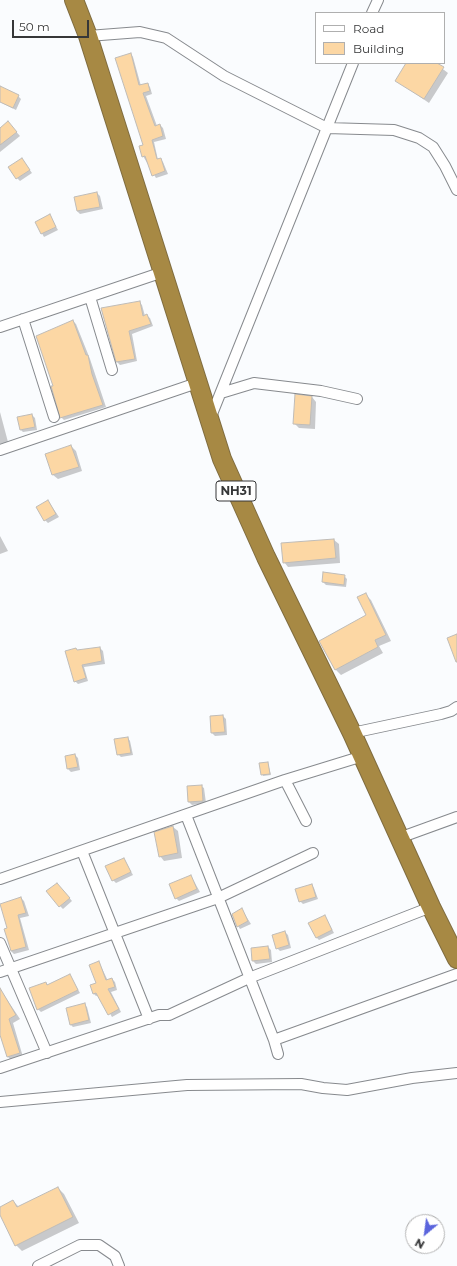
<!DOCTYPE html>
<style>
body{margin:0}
#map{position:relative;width:457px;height:1266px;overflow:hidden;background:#fafcfe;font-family:Montserrat,sans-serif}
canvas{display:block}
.legend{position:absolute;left:315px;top:12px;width:130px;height:52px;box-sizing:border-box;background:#fff;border:1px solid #afafaf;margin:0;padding:5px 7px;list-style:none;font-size:12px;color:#363738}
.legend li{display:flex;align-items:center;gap:8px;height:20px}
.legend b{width:20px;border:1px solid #afafaf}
.north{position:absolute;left:405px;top:1214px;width:40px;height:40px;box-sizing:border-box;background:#fff;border:1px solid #afafaf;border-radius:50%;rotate:209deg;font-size:11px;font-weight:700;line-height:16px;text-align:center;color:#363738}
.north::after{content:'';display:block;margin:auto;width:14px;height:18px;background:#5b65dd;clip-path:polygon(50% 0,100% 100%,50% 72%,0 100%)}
.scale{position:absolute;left:12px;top:20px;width:77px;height:18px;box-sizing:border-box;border:2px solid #363738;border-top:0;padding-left:5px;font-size:12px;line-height:14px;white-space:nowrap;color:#363738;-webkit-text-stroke:3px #fff;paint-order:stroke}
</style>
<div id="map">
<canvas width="457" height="1266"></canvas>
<ul class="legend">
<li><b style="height:5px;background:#fff"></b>Road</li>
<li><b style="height:11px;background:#fcd7a4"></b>Building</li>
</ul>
<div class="north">N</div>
<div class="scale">50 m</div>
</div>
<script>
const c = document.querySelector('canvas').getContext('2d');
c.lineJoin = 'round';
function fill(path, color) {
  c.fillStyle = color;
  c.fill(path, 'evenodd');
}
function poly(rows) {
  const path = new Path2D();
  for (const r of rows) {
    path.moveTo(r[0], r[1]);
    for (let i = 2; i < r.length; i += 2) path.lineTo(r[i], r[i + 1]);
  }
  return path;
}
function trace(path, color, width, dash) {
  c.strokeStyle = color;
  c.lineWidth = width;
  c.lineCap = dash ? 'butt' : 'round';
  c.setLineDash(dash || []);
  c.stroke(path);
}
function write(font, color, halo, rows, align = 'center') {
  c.font = font + ' Montserrat,sans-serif';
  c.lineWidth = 3;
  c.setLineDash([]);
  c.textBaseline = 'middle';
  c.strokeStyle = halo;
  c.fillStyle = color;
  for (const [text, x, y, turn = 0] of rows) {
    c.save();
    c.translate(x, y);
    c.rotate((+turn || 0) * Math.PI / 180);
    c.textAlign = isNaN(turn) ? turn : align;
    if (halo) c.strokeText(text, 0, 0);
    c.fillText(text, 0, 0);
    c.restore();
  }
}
fill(poly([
 [131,54,133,57,141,86,147,84,150,87,152,94,146,96,157,126,160,125,163,128,166,139,154,142,158,160,160,159,163,162,168,174,156,178,143,156,145,146],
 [408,63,435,63,448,73,429,103,397,81],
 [0,89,18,96,21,99,16,110,0,102],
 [12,127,20,136,0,152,0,129],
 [22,159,32,173,20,181,17,178],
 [97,193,100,196,103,209,80,214,77,211,75,198],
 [50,216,58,230,44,237,36,222],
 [139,302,142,305,145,316,147,316,150,318,153,326,132,334,137,361,120,365,117,362],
 [73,321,76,324,90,359,106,407,64,420,61,417,54,386],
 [312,397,316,402,315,429,299,428,294,423],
 [0,412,8,442,0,444],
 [32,415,35,418,37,430,23,432,20,429],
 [71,446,76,451,82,471,58,479,53,475,47,454],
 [48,501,59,517,48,523,45,520],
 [0,536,8,551,0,554],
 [334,540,339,544,340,563,288,567,284,562,282,544],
 [344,576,347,579,346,587,326,585,323,582],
 [365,594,371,600,391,641,379,646,383,653,341,675,336,670,320,641,368,616],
 [100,648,103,651,105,664,84,667,88,681,78,684,75,681,76,649,78,651],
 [223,716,226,719,227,735,215,736,212,733],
 [128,738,130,741,133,755,121,757,118,754],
 [75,755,78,758,80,770,71,772,68,769],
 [268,763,271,775,263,776,260,764],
 [201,786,204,788,206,803,192,805,189,802],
 [173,827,178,831,182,858,164,861,160,856],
 [124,859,133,875,116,883,113,880],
 [191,876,200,892,179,901,176,898],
 [312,885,314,888,318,899,303,904,300,901],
 [60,887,72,901,63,909,60,906],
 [21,898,24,901,29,916,20,918,29,950,14,954,11,951,8,928],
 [242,910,251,924,240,929,238,926],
 [325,916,334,933,319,940,316,937],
 [285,932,288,935,291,948,280,951,277,948],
 [268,947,271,950,272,962,256,964,253,961],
 [99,962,108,981,112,979,115,982,117,990,111,992,121,1012,112,1017,99,995,96,996,93,993,97,984],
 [70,975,80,993,41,1012,38,1009,46,984,48,985],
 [0,989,20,1019,13,1023,23,1057,11,1060,7,1056,0,1032],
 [84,1004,87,1007,91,1023,73,1027,70,1024],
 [58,1188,64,1194,79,1223,22,1251,16,1245,0,1213,0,1208,13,1201,19,1207]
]), '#0003');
const building = poly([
 [131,53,139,85,148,83,150,91,143,93,155,126,160,124,163,136,152,140,157,159,161,158,165,171,152,176,145,156,142,157,139,146,143,145,115,58,131,53],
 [406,63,437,63,444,67,424,99,395,81,406,63],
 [0,86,19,95,13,108,0,102,0,86],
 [8,121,17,132,0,145,0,128,8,121],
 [22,158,30,170,16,179,8,167,22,158],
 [97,192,100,207,77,211,74,197,97,192],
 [50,214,56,227,41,234,35,222,50,214],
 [140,301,143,316,147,314,151,324,129,331,135,359,116,362,101,308,140,301],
 [73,320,86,355,88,355,92,374,103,405,60,418,51,386,53,386,36,336,73,320],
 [295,394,312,396,310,425,293,424,295,394],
 [32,414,35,427,20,430,17,417,32,414],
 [71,445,79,467,52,475,45,454,71,445],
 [48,500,56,514,44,521,36,507,48,500],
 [334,539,336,558,283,563,281,543,334,539],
 [323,572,345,575,344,585,322,582,323,572],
 [366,593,386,635,375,640,378,647,335,670,319,641,366,615,357,597,366,593],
 [457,634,457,662,456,662,447,638,457,634],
 [100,647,102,661,82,665,86,678,74,682,65,651,76,648,77,650,100,647],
 [223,715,225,732,211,733,210,716,223,715],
 [128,737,131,753,117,755,114,739,128,737],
 [75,754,78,767,67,769,65,756,75,754],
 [268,762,270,774,261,775,259,763,268,762],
 [202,785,203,801,188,802,187,786,202,785],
 [173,826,178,853,159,857,154,832,173,826],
 [124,858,131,872,112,881,105,866,124,858],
 [191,875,197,889,175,899,169,884,191,875],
 [57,883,70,898,59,907,46,891,57,883],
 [312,884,316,897,299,902,295,889,312,884],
 [21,897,26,913,18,915,26,947,11,951,4,929,7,928,0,904,21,897],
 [242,908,248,921,237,927,232,914,242,908],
 [325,915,332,930,316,938,308,923,325,915],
 [285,931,289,945,276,949,272,935,285,931],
 [268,946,270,959,252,961,251,948,268,946],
 [99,961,106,980,112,978,115,987,108,989,119,1009,108,1015,96,993,93,994,90,985,96,983,89,965,99,961],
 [70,974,78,990,37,1010,29,988,46,982,47,985,70,974],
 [0,988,16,1015,9,1019,20,1053,7,1057,0,1035,0,988],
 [85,1003,89,1020,70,1025,66,1008,85,1003],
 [58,1187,73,1217,15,1246,0,1215,0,1207,13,1200,17,1207,58,1187]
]);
fill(building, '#fcd7a4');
trace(building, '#bfbcb8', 1);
const street = poly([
 [372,13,378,0],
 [88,36,140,32,166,38,224,76,327,128,394,130,419,138,433,147,445,166,457,190],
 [90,297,112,370],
 [23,319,54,417],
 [0,327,163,272],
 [221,393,254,383,321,391,357,399],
 [210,419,353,63],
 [0,450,197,383],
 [352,733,441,714,451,711,457,707],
 [285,780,306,821],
 [186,815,274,1040,278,1054],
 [399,838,457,817],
 [82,851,149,1019],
 [0,879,285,780,363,756],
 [0,943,47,1053],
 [0,972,218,898,313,853],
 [274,1040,457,974],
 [0,1068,159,1015,169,1015,249,978,431,907],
 [0,1102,187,1085,301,1084,323,1088,347,1090,412,1078,457,1073],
 [38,1266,80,1245,99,1245,115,1256,119,1266]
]);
const highway = poly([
 [74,0,88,36,222,459,266,557,352,733,431,907,457,959]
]);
trace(street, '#878a8e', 12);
trace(highway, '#7f6c40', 20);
trace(street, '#fff', 10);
trace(highway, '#a78944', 18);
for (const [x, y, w] of [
 [236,491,40]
]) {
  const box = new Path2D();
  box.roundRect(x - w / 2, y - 10, w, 20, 3);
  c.fillStyle = '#fff';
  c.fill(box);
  trace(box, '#363738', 1);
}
write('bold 12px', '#363738', null, [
 ["NH31",236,491]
]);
</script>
